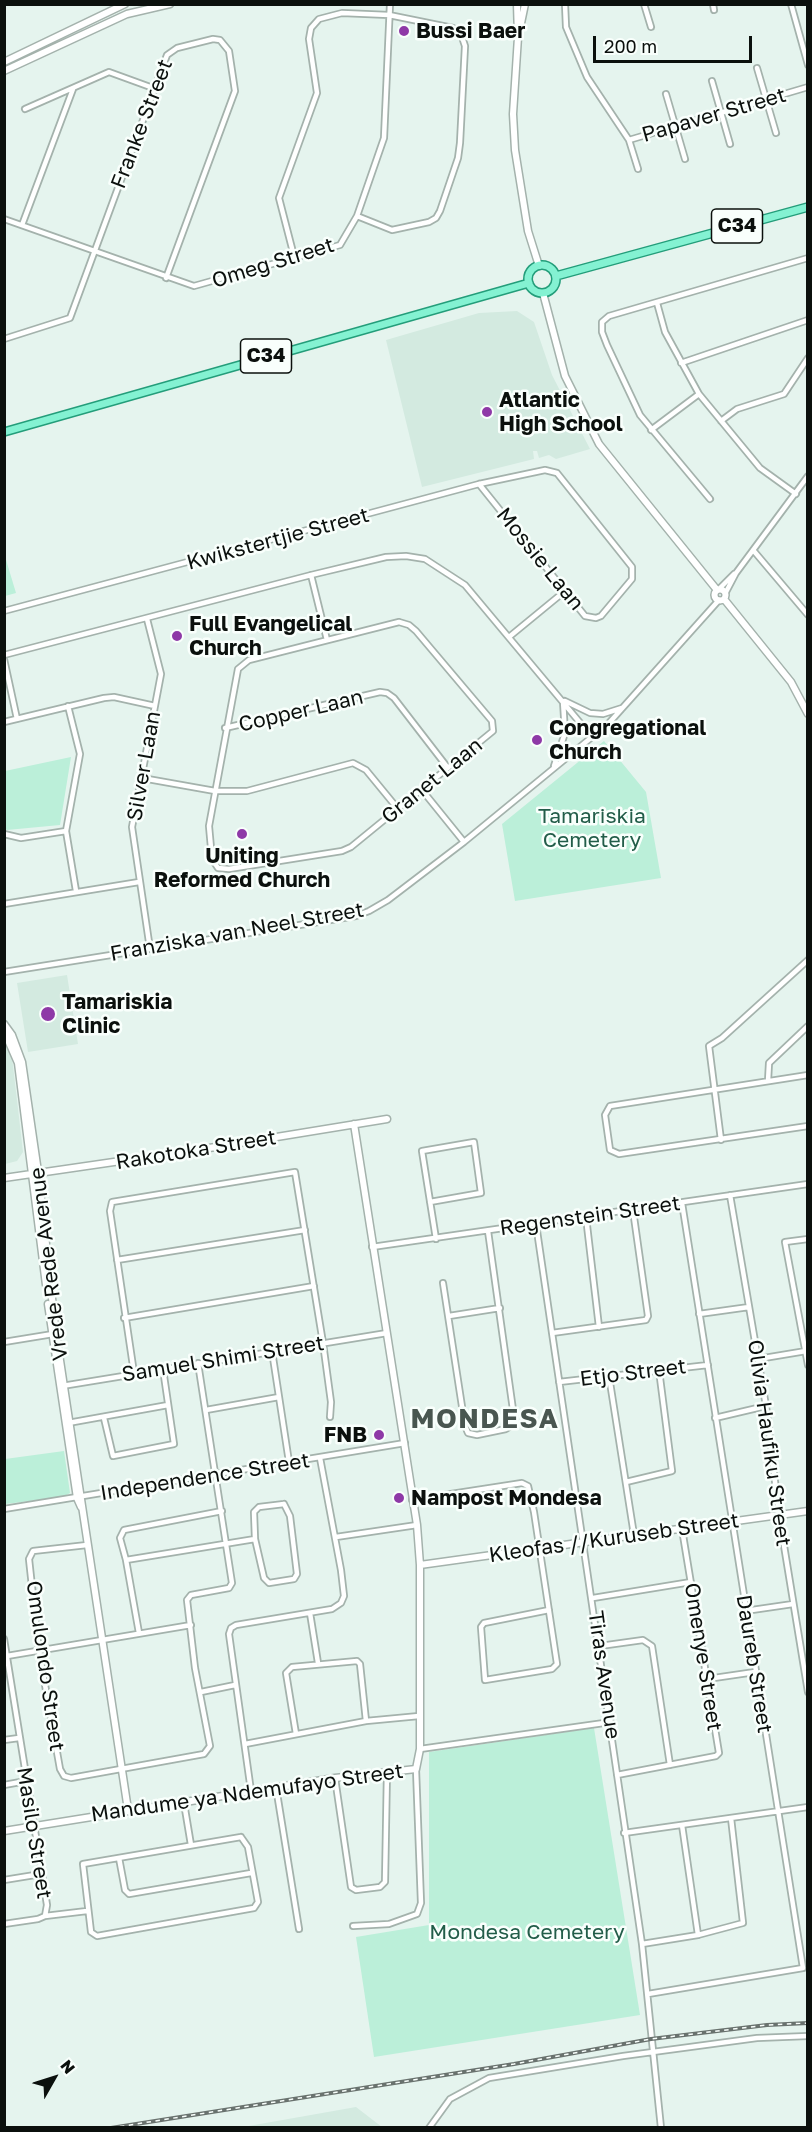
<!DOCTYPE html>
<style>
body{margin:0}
#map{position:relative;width:812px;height:2132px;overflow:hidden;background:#e5f4ee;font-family:"Golos Text",sans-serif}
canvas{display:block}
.frame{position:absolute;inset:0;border:6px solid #0b100d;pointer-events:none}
.north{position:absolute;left:24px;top:2048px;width:60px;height:60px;-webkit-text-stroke:4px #f9fffc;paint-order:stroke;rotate:51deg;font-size:16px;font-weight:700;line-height:24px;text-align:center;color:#0b100d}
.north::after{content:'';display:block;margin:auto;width:21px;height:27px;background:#0b100d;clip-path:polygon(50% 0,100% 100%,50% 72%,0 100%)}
.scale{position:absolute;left:593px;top:36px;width:159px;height:27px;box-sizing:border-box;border:3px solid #0b100d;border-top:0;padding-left:8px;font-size:18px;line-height:21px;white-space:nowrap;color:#0b100d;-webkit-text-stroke:4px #f9fffc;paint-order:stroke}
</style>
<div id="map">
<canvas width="812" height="2132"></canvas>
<div class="frame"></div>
<div class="north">N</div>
<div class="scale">200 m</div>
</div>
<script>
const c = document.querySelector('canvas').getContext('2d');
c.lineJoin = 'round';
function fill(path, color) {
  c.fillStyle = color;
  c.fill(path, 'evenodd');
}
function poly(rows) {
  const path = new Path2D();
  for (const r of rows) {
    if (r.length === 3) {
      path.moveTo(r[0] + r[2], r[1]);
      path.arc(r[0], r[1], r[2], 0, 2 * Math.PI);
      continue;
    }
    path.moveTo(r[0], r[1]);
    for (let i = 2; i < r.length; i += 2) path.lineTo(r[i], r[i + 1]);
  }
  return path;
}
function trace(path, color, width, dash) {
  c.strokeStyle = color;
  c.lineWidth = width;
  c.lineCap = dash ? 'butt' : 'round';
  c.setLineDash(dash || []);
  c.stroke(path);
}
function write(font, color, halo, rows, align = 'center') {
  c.font = font + ' "Golos Text",sans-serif';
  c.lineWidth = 5;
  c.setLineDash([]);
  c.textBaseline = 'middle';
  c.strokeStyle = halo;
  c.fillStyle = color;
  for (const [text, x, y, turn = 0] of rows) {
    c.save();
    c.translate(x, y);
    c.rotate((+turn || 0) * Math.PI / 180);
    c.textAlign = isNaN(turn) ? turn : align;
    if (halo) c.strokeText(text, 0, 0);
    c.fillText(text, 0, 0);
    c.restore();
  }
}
fill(poly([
 [517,311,534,322,552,375,590,449,556,459,549,455,539,458,537,451,533,451,534,459,422,487,386,340,479,313],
 [67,975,78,1044,28,1052,17,983],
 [4,1040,12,1057,23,1152,17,1161,5,1164],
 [356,2107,382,2127,243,2127]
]), '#d3eae0');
fill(poly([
 [4,553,16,593,5,596,4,596],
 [604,741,646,792,661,878,515,901,502,824],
 [71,757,60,825,7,830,4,828,5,771],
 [64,1451,70,1493,63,1497,5,1504,5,1459],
 [594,1728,640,2015,374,2057,356,1937,429,1925,429,1752]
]), '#bbefd9');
const street = poly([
 [565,4,566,27,587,77,629,140,808,87],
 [644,4,651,27],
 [713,4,714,10],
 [791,4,808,65],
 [757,68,776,133],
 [712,81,730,144],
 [666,94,685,159],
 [25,109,109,72,153,88],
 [629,140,638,169],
 [4,219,194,286,340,245,357,216,384,138,390,4],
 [22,225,73,89],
 [295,260,279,198,317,93,309,39,311,28,319,19,342,13,389,15,453,28,461,34,465,46,460,143,458,158,440,211,436,218,429,222,392,230,357,216],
 [657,303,665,332,699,394,760,468,796,494],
 [4,339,70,318,167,55,177,48,213,39,220,40,229,51,235,91,166,278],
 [681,363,808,320],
 [721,421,737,409,784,394,808,358],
 [651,430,699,394],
 [710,499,640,415,607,345,602,332,602,322,609,316,808,258],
 [753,550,808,615],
 [311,575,327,640],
 [719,589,734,574],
 [726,592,736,573,808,476],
 [4,611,479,484,545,470,557,473,632,567,632,579,601,616,596,618,585,616,479,484],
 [147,619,161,674,132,827,150,949],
 [399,622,409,625,416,631,492,721,493,731,351,847,342,851,229,869,218,868,212,859,209,826,238,669,249,660,399,622],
 [509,637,565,591],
 [4,655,311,575,386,557,406,556,425,559,465,585,592,737],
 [4,659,17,719],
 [565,701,590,713,603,714,622,708],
 [68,706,80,754,66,831,76,891],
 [4,722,104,698,114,697,155,706],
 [225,728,380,692,387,693,394,698,448,768],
 [554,766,565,733,563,701],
 [142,778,215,791,247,791,353,763,366,770,398,809],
 [422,790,464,842],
 [4,834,21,838,66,831],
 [4,904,139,882],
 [4,972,356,916,369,911,388,900,464,842,609,723,719,600],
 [808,1075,610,1106,605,1115,610,1150,619,1154,808,1126],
 [768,1081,769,1063,808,1026],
 [721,1140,709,1046,722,1038,808,960],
 [730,1195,766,1406,779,1515,808,1692],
 [430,1202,481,1193,474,1142,422,1151,436,1239],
 [586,1217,599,1327],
 [536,1224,642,1944,661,2128],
 [808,1239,785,1242,808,1365],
 [372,1247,808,1184],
 [117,1260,305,1230],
 [443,1283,465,1426,468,1433,477,1435,506,1429,512,1425,514,1417,488,1231],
 [699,1314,749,1307],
 [449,1316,500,1308],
 [124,1318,314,1286],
 [552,1333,646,1320,648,1316,633,1210],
 [4,1342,53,1334],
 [272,1351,289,1462],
 [758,1359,806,1351],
 [134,1373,110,1211,112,1202,295,1172,323,1343,331,1402,330,1417],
 [609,1376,634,1535],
 [559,1382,708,1365],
 [62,1386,387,1333],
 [206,1410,279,1397],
 [104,1418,113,1456,174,1444,163,1369],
 [715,1418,766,1406],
 [68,1423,168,1405],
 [626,1482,672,1471,659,1370],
 [412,1500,522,1483,528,1486,534,1512,557,1664,552,1669,485,1680,481,1627,484,1623,549,1610],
 [284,1504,290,1516,297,1574,294,1579,269,1583,264,1578,255,1539,254,1512,259,1507,284,1504],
 [4,1509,405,1443],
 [336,1537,417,1525],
 [87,1545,33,1551,29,1559,39,1651,60,1769,64,1776,71,1778,204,1754,210,1746,195,1668,187,1600,191,1595,229,1588,232,1583,198,1363],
 [126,1560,255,1539],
 [593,1598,691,1582],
 [745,1611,793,1604],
 [310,1613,318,1663],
 [139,1633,126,1560,120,1538,124,1530,222,1511],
 [4,1639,47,1905,45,1916,38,1919,4,1924],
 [600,1646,643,1640,652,1646,670,1765],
 [7,1656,191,1625],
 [707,1679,755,1672],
 [201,1692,235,1685],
 [296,1734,286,1673,292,1667,357,1661,360,1664,366,1721],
 [4,1740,19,1738],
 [245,1744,366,1721,419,1716],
 [420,1749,611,1722],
 [617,1775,716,1756,719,1753,682,1529],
 [335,1778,351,1887,356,1890,380,1887,385,1882,387,1771],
 [4,1785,26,1781],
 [276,1787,299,1929],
 [251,1791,229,1634,231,1628,236,1625,332,1609,341,1603,344,1596,341,1570,320,1458],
 [184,1803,191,1845],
 [682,1825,698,1935],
 [624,1833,808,1807],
 [241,1837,248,1847,258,1902,254,1908,97,1936,91,1932,83,1864,241,1837],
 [119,1858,125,1890,129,1894,251,1873],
 [4,1880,41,1874],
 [45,1916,87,1911],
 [353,1926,389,1924,417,1914,421,1903,416,1769],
 [642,1944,698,1935,743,1923,731,1818],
 [648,1994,803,1968,682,1203],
 [429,2128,450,2099,489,2078,623,2056,757,2038,808,2036]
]);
const secondary = poly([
 [517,4,518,37,513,114,515,150,528,231,539,266],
 [520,28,525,4],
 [4,62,125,4],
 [4,71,127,14,170,4],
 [543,293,565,376,599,444,717,590],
 [720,595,5.5],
 [724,599,791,682,808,714],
 [4,1024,12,1035,22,1062,38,1172,56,1334,128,1810],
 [4,1031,18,1063,46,1285],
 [4,1178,203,1149,387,1119],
 [48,1304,77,1498,81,1507],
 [420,1565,808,1511],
 [4,1831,335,1778,416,1769,420,1749,420,1565,417,1525,354,1124]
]);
const primary = poly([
 [542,279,14],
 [556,276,808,207],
 [4,432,529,283]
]);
trace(street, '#a4b2ac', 8);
trace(secondary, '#a4b2ac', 9);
trace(primary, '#249d7a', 10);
trace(street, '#fff', 4.5);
trace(secondary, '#fff', 6);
trace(primary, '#84f2d2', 7);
const rail = poly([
 [111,2128,514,2064,651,2039,767,2025,808,2023]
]);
trace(rail, '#69726e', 4);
trace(rail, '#f9fffc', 1.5, [4.5]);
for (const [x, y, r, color] of [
 [404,31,6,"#8e39a7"],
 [487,412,6,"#8e39a7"],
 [177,636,6,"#8e39a7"],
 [537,740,6,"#8e39a7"],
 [242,834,6,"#8e39a7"],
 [48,1014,8,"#8e39a7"],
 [379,1435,6,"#8e39a7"],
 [399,1498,6,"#8e39a7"]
]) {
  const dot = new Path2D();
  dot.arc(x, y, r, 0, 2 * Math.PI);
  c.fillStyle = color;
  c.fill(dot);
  trace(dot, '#f9fffc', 2);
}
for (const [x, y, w] of [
 [737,226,51],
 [266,356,51]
]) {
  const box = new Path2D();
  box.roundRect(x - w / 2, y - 17, w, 34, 4.5);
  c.fillStyle = '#f9fffc';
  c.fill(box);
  trace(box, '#0b100d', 1.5);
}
write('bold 20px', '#0b100d', null, [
 ["C34",737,226],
 ["C34",266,356]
]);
write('bold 21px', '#0b100d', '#f9fffc', [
 ["Bussi Baer",416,31],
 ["Atlantic",499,400],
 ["High School",499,424],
 ["Full Evangelical",189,624],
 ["Church",189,648],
 ["Congregational",549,728],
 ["Church",549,752],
 ["Uniting",242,856,"center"],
 ["Reformed Church",242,880,"center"],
 ["Tamariskia",62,1002],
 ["Clinic",62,1026],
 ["FNB",367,1435,"right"],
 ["Nampost Mondesa",411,1498]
], 'left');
write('21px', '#0b100d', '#f9fffc', [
 ["Papaver Street",714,115,-16],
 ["Franke Street",142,124,-69],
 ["Omeg Street",273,263,-17],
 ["Kwikstertjie Street",278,539,-15],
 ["Mossie Laan",540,559,51],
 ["Copper Laan",301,711,-13],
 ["Silver Laan",144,766,-80],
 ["Granet Laan",432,781,-39],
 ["Franziska van Neel Street",237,932,-10],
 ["Rakotoka Street",196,1150,-9],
 ["Regenstein Street",590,1216,-8],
 ["Vrede Rede Avenue",49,1264,-97],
 ["Samuel Shimi Street",223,1359,-9],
 ["Etjo Street",633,1373,-7],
 ["Olivia Haufiku Street",769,1443,82],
 ["Independence Street",205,1477,-9],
 ["Kleofas //Kuruseb Street",614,1538,-8],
 ["Omenye Street",703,1657,81],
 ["Daureb Street",754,1664,81],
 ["Omulondo Street",45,1666,82],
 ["Tiras Avenue",604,1675,82],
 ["Mandume ya Ndemufayo Street",247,1793,-8],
 ["Masilo Street",34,1833,81]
]);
write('21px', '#225d49', '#f9fffc', [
 ["Tamariskia",592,816],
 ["Cemetery",592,840],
 ["Mondesa Cemetery",527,1932]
]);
c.letterSpacing = '1.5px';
write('bold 27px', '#495650', '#f9fffc', [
 ["MONDESA",485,1419]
]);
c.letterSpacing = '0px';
</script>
